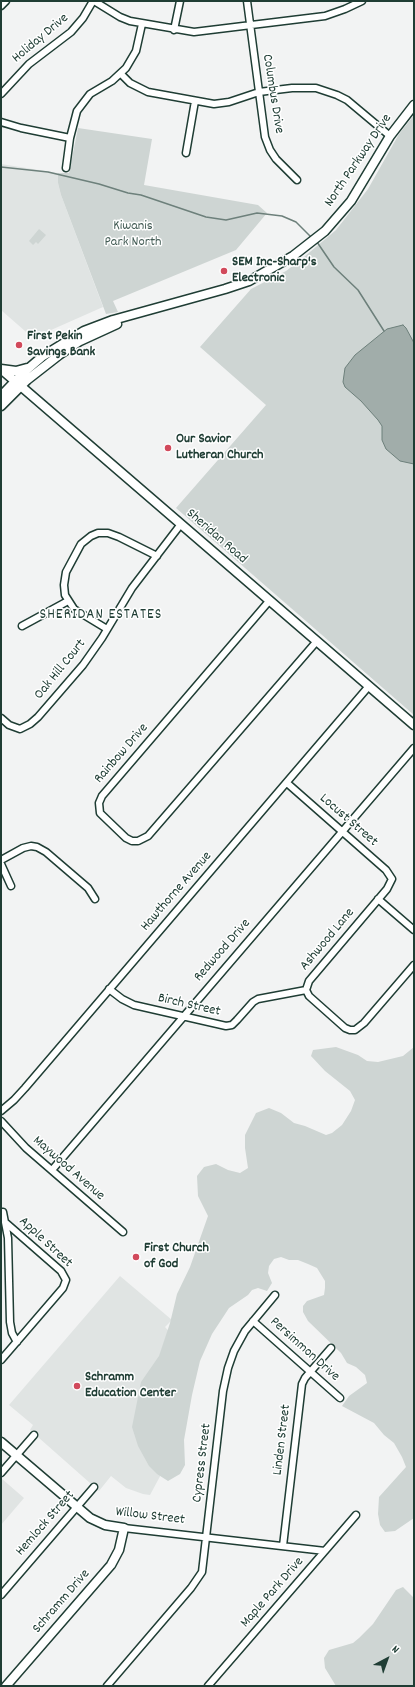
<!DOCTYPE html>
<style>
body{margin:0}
#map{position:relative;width:415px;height:1687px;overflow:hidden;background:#f2f3f3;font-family:Dekko,sans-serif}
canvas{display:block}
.frame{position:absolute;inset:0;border:2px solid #1f3d34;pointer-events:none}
.north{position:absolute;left:367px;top:1639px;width:40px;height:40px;-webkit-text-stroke:3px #fff;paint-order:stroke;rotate:41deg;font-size:11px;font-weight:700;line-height:16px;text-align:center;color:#1f3d34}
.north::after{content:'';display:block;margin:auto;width:14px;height:18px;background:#1f3d34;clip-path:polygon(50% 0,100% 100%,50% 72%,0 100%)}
</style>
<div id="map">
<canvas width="415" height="1687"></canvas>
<div class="frame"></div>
<div class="north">N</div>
</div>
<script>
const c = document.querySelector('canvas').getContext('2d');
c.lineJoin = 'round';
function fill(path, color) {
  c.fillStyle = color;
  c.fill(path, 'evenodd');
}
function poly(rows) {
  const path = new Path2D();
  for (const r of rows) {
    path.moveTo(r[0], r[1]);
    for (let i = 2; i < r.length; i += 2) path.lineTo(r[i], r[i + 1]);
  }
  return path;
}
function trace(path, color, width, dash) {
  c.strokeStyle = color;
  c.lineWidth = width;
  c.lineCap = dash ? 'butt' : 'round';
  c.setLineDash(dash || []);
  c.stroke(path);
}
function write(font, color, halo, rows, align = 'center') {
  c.font = font + ' Dekko,sans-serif';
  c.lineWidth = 3;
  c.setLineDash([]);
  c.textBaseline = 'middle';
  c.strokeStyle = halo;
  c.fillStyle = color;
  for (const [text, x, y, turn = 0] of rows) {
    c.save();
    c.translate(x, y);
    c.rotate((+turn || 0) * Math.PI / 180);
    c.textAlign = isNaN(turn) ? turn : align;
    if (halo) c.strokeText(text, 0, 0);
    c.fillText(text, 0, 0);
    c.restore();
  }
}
fill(poly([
 [1,164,58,173,58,183,61,195,103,307,33,338,1,310],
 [120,1276,172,1320,165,1327,191,1355,179,1441,150,1495,143,1494,126,1488,111,1476,99,1491,30,1430,33,1425,9,1405],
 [1,1478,24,1498,1,1525]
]), '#e0e4e3');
fill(poly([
 [414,115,414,715,176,508,266,405,200,347,251,289,286,271,304,257,336,230,368,189,399,134],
 [78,128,152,139,144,185,258,205,267,213,236,250,113,301,118,312,106,314,61,195,58,183,58,173,69,173],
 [39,229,46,235,38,244,36,242,33,245,29,241],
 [336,1047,358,1055,367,1061,378,1062,403,1056,414,1047,414,1518,395,1531,385,1532,380,1525,378,1514,379,1497,406,1467,402,1457,394,1443,384,1435,374,1423,342,1406,349,1396,367,1383,365,1375,356,1367,347,1363,341,1353,308,1321,303,1312,303,1306,307,1301,324,1295,325,1288,325,1281,317,1268,308,1264,298,1260,289,1260,281,1257,274,1259,269,1266,268,1273,272,1283,267,1291,258,1288,252,1290,248,1295,229,1308,212,1334,200,1361,192,1395,184,1440,185,1465,180,1474,168,1481,157,1474,149,1466,138,1446,132,1427,141,1382,159,1356,170,1323,177,1294,190,1267,208,1216,198,1196,197,1176,204,1167,216,1164,228,1170,240,1173,248,1168,245,1148,245,1135,256,1113,269,1108,281,1113,294,1123,305,1126,326,1135,332,1133,342,1125,351,1111,355,1100,350,1091,325,1071,311,1056,313,1050],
 [403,1587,414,1598,414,1686,336,1686,325,1668,324,1658,329,1650,353,1643,359,1638,373,1624,396,1590]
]), '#ced5d3');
const water = poly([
 [403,325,406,328,414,343,414,464,400,461,386,449,382,440,382,426,378,420,361,401,345,387,343,382,345,368,355,355,387,329,403,325]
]);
fill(water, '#a1adaa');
trace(water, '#6d807b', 1);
trace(poly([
 [1,167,48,172,99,184,128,193,141,195,206,217,226,220,257,213,282,216,296,222,312,238],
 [317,242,334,267,358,290,384,331]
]), '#6d807b', 1.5);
const street = poly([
 [94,1,120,17,130,21,194,32,325,16,345,9,362,1],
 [247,1,265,137,270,150,276,159,297,180],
 [1,6,6,1],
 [174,30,180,1],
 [121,74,130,83,148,92,214,104,229,102,259,92,292,88,316,88,337,95,347,100,390,136],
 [1,94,29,64,71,32,83,18,93,1],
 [1,122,21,128,70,138],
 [186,153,195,101],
 [66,168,70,138,77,111,90,94,112,81,126,68,136,51,142,24],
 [270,600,102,796,99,803,100,813,126,838,132,841,138,841,148,836,317,641],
 [22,626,68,601],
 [107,629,74,609,65,595,64,585,66,572,81,544,91,536,98,533,108,533,119,537,157,556],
 [1,718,9,725,20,729,30,724,38,717,83,665,102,638,132,588,181,524],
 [287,783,386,870,392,879,387,889,309,981,306,990,309,996,345,1028,350,1030,355,1030,364,1023,414,965],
 [1,860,23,848,31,846,37,847,46,852,88,888,95,899],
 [1,864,11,886],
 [378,899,414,930],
 [109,989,122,999,134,1005,226,1026,232,1025,237,1020,253,1002,258,999,306,990],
 [1,1111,14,1100,25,1088,369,686],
 [1,1121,26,1148,123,1232],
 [52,1170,414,748],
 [3,1212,8,1238,10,1322,12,1333,17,1342],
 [253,1321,340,1398],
 [1,1360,63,1288,66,1280,61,1271,6,1223],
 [1,1473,34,1435],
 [124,1528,325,1551],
 [283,1546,302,1384,305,1378,331,1348],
 [1,1595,94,1487],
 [107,1686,191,1588,202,1572,223,1391,228,1368,234,1351,245,1331,275,1295],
 [208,1686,356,1515]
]);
const secondary = poly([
 [1,369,414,725],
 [1,369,16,371,27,368],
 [1,396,22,374,43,356,84,331,113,320,225,289,249,281,293,256,325,231,351,201,390,136,414,105],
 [1,406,27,380,59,355,80,341,117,324],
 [1,1442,90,1518,105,1525,124,1528,119,1550,111,1565,6,1686]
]);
trace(street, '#1f3d34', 9);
trace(secondary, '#1f3d34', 11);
trace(street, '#fff', 6);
trace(secondary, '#fff', 8);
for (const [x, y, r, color] of [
 [224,271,4,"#d1495b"],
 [19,345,4,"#d1495b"],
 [168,448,4,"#d1495b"],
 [136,1257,4,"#d1495b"],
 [77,1386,4,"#d1495b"]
]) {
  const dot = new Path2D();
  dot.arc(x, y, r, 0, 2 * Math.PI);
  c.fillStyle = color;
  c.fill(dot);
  trace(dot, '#fff', 1.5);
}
write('14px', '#1f3d34', '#fff', [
 ["Holiday Drive",41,39,-40],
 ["Columbus Drive",272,94,81],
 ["North Parkway Drive",359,161,-56],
 ["Sheridan Road",216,537,41],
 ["Oak Hill Court",61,670,-51],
 ["Rainbow Drive",122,754,-49],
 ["Locust Street",348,821,41],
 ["Hawthorne Avenue",177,892,-49],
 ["Ashwood Lane",328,940,-50],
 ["Redwood Drive",223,951,-49],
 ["Birch Street",189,1006,13],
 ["Maywood Avenue",68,1169,41],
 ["Apple Street",45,1243,43],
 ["Persimmon Drive",304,1350,42],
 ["Linden Street",283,1440,-83],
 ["Cypress Street",203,1463,-83],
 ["Willow Street",150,1517,7],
 ["Hemlock Street",46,1524,-49],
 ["Maple Park Drive",273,1593,-49],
 ["Schramm Drive",62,1602,-49]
]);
write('14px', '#425b54', '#fff', [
 ["Kiwanis",133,227],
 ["Park North",133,243]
]);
write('bold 14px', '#1f3d34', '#fff', [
 ["SEM Inc-Sharp's",232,263],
 ["Electronic",232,279],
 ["First Pekin",27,337],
 ["Savings Bank",27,353],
 ["Our Savior",176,440],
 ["Lutheran Church",176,456],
 ["First Church",144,1249],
 ["of God",144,1265],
 ["Schramm",85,1378],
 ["Education Center",85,1394]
], 'left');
c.letterSpacing = '1px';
write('15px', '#1f3d34', '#fff', [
 ["SHERIDAN ESTATES",101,616]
]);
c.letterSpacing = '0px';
</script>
